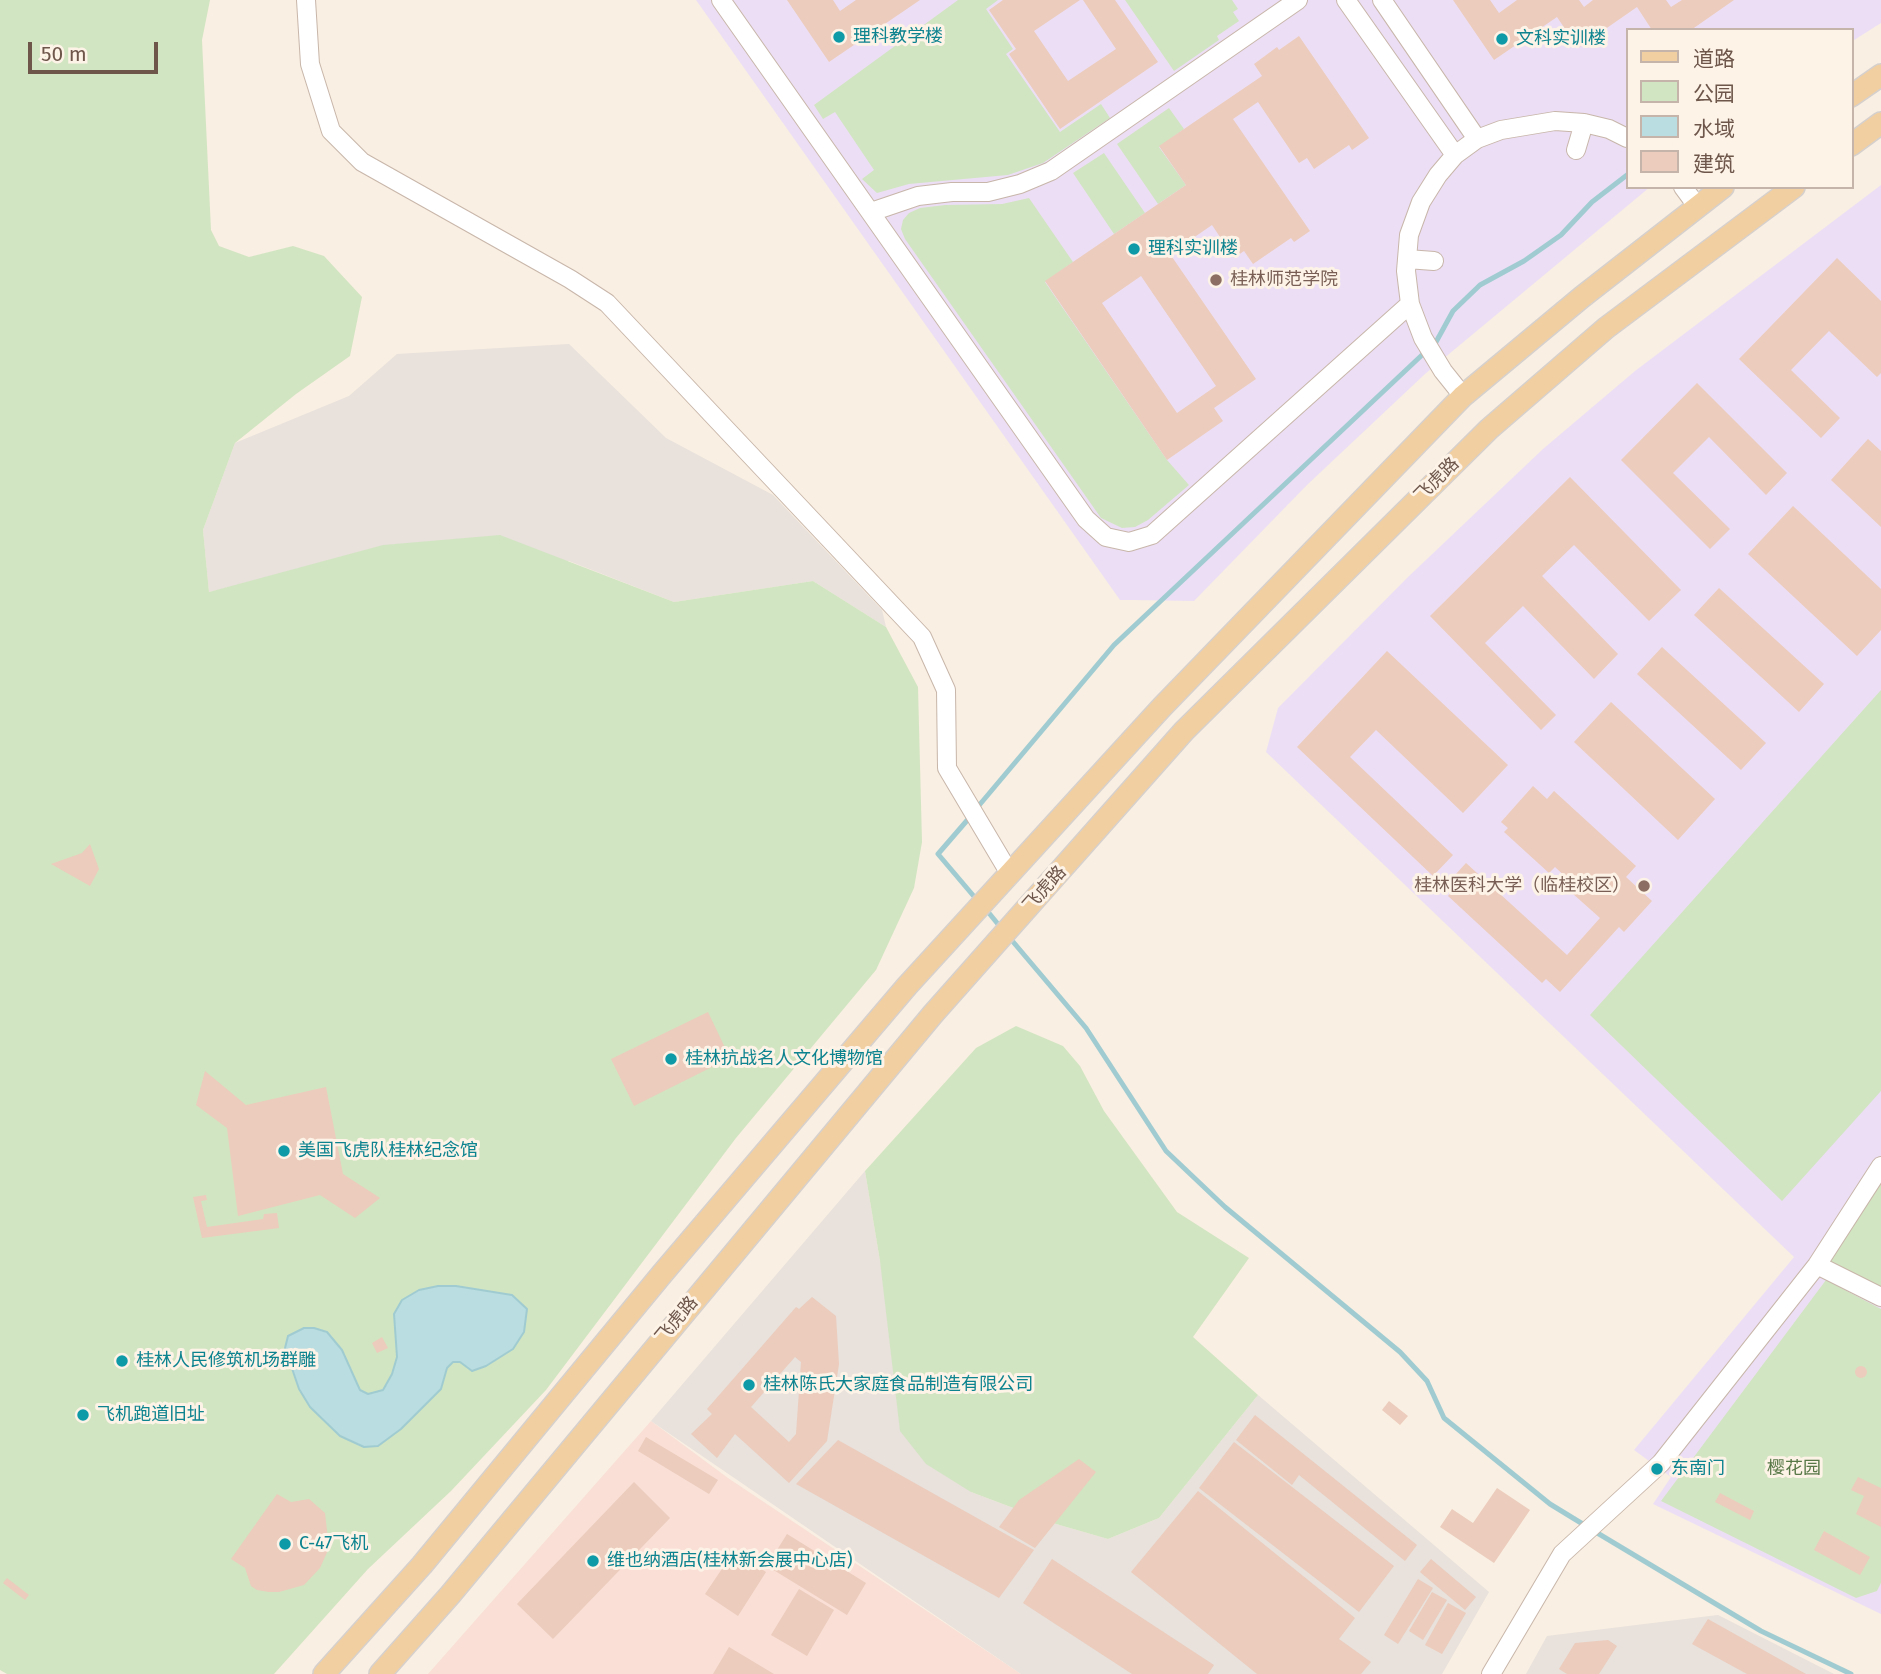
<!DOCTYPE html>
<meta charset="utf-8">
<style>
body{margin:0}
#map{position:relative;width:1881px;height:1674px;overflow:hidden;background:#f9efe2;font-family:"Fira Sans","Noto Sans SC",sans-serif}
canvas{display:block}
.legend{position:absolute;left:1626px;top:28px;width:228px;height:161px;box-sizing:border-box;background:#fdf3e7;border:2px solid #c4b4a9;margin:0;padding:9px 12px;list-style:none;font-size:21px;color:#6e564b}
.legend li{display:flex;align-items:center;gap:14px;height:35px}
.legend b{width:35px;border:2px solid #c4b4a9}
.scale{position:absolute;left:28px;top:42px;width:130px;height:32px;box-sizing:border-box;border:4px solid #6e564b;border-top:0;padding-left:9px;font-size:21px;line-height:24px;white-space:nowrap;color:#6e564b;-webkit-text-stroke:5px #fdf3e7;paint-order:stroke}
</style>
<div id="map">
<canvas width="1881" height="1674"></canvas>
<ul class="legend">
<li><b style="height:9px;background:#f2cfa0"></b>道路</li>
<li><b style="height:19px;background:#d2e5c2"></b>公园</li>
<li><b style="height:19px;background:#b9dde0"></b>水域</li>
<li><b style="height:19px;background:#ecccbc"></b>建筑</li>
</ul>
<div class="scale">50 m</div>
</div>
<script>
const c = document.querySelector('canvas').getContext('2d');
c.lineJoin = 'round';
function fill(path, color) {
  c.fillStyle = color;
  c.fill(path, 'evenodd');
}
function poly(rows) {
  const path = new Path2D();
  for (const r of rows) {
    if (r.length === 3) {
      path.moveTo(r[0] + r[2], r[1]);
      path.arc(r[0], r[1], r[2], 0, 2 * Math.PI);
      continue;
    }
    path.moveTo(r[0], r[1]);
    for (let i = 2; i < r.length; i += 2) path.lineTo(r[i], r[i + 1]);
  }
  return path;
}
function trace(path, color, width, dash) {
  c.strokeStyle = color;
  c.lineWidth = width;
  c.lineCap = dash ? 'butt' : 'round';
  c.setLineDash(dash || []);
  c.stroke(path);
}
function write(font, color, halo, rows, align = 'center') {
  c.font = font + ' "Fira Sans","Noto Sans SC",sans-serif';
  c.lineWidth = 6;
  c.setLineDash([]);
  c.textBaseline = 'middle';
  c.strokeStyle = halo;
  c.fillStyle = color;
  for (const [text, x, y, turn = 0] of rows) {
    c.save();
    c.translate(x, y);
    c.rotate((+turn || 0) * Math.PI / 180);
    c.textAlign = isNaN(turn) ? turn : align;
    if (halo) c.strokeText(text, 0, 0);
    c.fillText(text, 0, 0);
    c.restore();
  }
}
fill(poly([
 [651,1421,728,1478,1021,1674,428,1674]
]), '#f9dfd6');
fill(poly([
 [569,344,666,438,773,495,882,610,886,627,813,581,674,602,569,561,259,580,209,592,203,530,235,443,349,396,397,354],
 [865,1171,880,1261,971,1492,1056,1524,1108,1539,1159,1518,1258,1395,1489,1592,1442,1674,1021,1674,651,1421],
 [1718,1615,1834,1674,1526,1674,1547,1636]
]), '#e8e1dc');
fill(poly([
 [696,0,1881,0,1881,23,1851,42,1851,30,1627,30,1627,187,1650,187,1425,374,1307,485,1194,601,1133,600,1120,600],
 [1881,185,1881,1614,1653,1504,1671,1477,1634,1450,1794,1257,1266,752,1278,708,1408,577,1543,449,1635,371]
]), '#ecdff5');
fill(poly([
 [0,0,210,0,202,40,211,230,219,246,249,257,293,246,324,256,362,297,350,356,296,394,235,443,203,530,209,592,383,545,500,535,674,602,813,581,886,627,918,687,922,842,914,888,876,970,736,1138,546,1390,451,1491,368,1569,274,1674,7,1674,0,1670],
 [958,0,998,0,986,9,1013,49,1006,54,1060,132,1101,104,1110,118,1043,163,1008,175,909,184,877,193,862,179,874,170,835,112,823,119,814,105],
 [1125,0,1232,0,1238,9,1233,12,1239,21,1217,36,1219,40,1174,71],
 [1169,108,1184,129,1159,147,1186,185,1158,204,1117,144],
 [1104,153,1145,213,1114,234,1073,173],
 [1029,198,1073,262,1045,282,1167,460,1189,485,1148,520,1135,527,1122,528,1101,518,905,239,901,229,903,220,909,213,920,208,945,205,1002,204],
 [1881,690,1881,1091,1782,1201,1590,1015],
 [1016,1026,1063,1046,1080,1066,1104,1111,1177,1212,1249,1258,1193,1337,1258,1395,1159,1518,1108,1539,1056,1524,971,1492,926,1464,900,1431,880,1261,865,1171,976,1048],
 [1881,1166,1881,1297,1817,1265],
 [1826,1280,1881,1309,1881,1583,1877,1591,1856,1598,1661,1501]
]), '#d2e5c2');
const water = poly([
 [438,1286,456,1286,512,1295,527,1309,524,1332,513,1349,486,1366,472,1371,460,1362,453,1362,447,1368,441,1389,401,1429,378,1446,364,1447,340,1436,310,1407,299,1389,285,1348,288,1336,304,1328,314,1328,327,1332,342,1350,360,1390,368,1394,383,1390,392,1374,397,1357,394,1314,402,1300,419,1290,438,1286]
]);
fill(water, '#b9dde0');
trace(water, '#a0ccd1', 2);
trace(poly([
 [1436,342,1453,311,1480,285,1524,261,1561,235,1592,202,1627,175],
 [976,809,1114,645,1422,355],
 [970,817,938,854,977,900],
 [984,907,1002,929],
 [1009,937,1086,1028,1166,1151,1225,1207,1400,1352,1427,1381,1444,1418,1550,1504,1586,1526],
 [1594,1531,1761,1631,1851,1674]
]), '#a0ccd1', 5);
fill(poly([
 [787,0,833,0,840,11,856,0,920,0,829,62],
 [1003,0,1080,0,1034,31,1068,81,1116,49,1083,0,1115,0,1158,62,1060,129,1009,54,1016,49,989,10],
 [1453,0,1490,0,1499,13,1517,0,1579,0,1584,7,1593,0,1666,0,1671,7,1682,0,1734,0,1691,30,1652,30,1637,7,1578,48,1557,17,1494,60],
 [1299,36,1369,138,1352,150,1349,145,1314,169,1307,158,1299,163,1258,102,1233,119,1310,231,1294,242,1291,238,1253,264,1244,251,1234,258,1212,225,1170,254,1256,379,1214,408,1223,421,1167,460,1045,281,1186,185,1159,146,1262,76,1254,64,1277,47,1279,50],
 [1141,276,1216,386,1177,413,1102,303],
 [1837,258,1881,301,1881,373,1877,377,1829,331,1791,370,1840,418,1821,438,1739,359],
 [1697,383,1787,473,1766,495,1709,437,1673,473,1730,529,1710,549,1621,460],
 [1868,439,1881,451,1881,527,1831,480],
 [1570,477,1681,590,1649,621,1574,545,1542,576,1618,654,1594,679,1523,606,1485,643,1556,715,1541,730,1430,616],
 [1793,506,1881,589,1881,630,1857,656,1748,554],
 [1719,588,1824,684,1799,712,1694,615],
 [1662,647,1766,743,1741,770,1637,674],
 [1387,651,1508,765,1463,813,1376,730,1350,757,1453,855,1433,876,1297,747],
 [1611,702,1715,799,1678,840,1574,742],
 [1533,786,1547,799,1554,791,1636,866,1626,877,1652,901,1624,932,1619,927,1560,992,1546,979,1542,983,1448,896,1451,892,1445,886,1466,863,1567,955,1600,918,1563,885,1568,879,1555,867,1549,873,1504,832,1508,828,1501,822],
 [90,844,99,869,90,886,51,864,82,853],
 [708,1012,730,1058,634,1106,611,1059],
 [205,1071,246,1105,326,1087,343,1174,380,1198,355,1218,320,1195,238,1216,227,1128,196,1105],
 [206,1195,207,1200,201,1201,207,1227,263,1219,264,1214,277,1213,279,1228,202,1238,193,1197],
 [812,1297,836,1316,839,1364,827,1441,789,1483,735,1434,717,1458,691,1434,712,1414,707,1409,796,1307,799,1309],
 [795,1357,801,1362,796,1434,789,1442,751,1407],
 [382,1337,388,1348,377,1353,372,1343],
 [1861,1372,6],
 [1389,1401,1408,1416,1400,1425,1382,1410],
 [1255,1415,1417,1545,1405,1561,1299,1475,1292,1485,1236,1440],
 [646,1437,718,1480,709,1494,638,1451],
 [838,1440,1034,1550,999,1598,796,1484],
 [1234,1442,1394,1566,1359,1612,1199,1488],
 [1079,1459,1096,1472,1035,1548,999,1527,1019,1500],
 [1858,1477,1881,1488,1881,1527,1856,1514,1864,1496,1851,1490],
 [634,1482,670,1518,553,1639,517,1604],
 [1497,1488,1530,1510,1494,1563,1440,1527,1452,1509,1473,1523],
 [1198,1491,1355,1618,1339,1639,1371,1662,1361,1674,1257,1674,1131,1572],
 [1720,1493,1754,1511,1750,1520,1715,1502],
 [277,1494,291,1502,309,1499,325,1513,329,1548,320,1568,304,1585,279,1592,269,1592,257,1590,251,1586,245,1568,231,1559],
 [1824,1531,1870,1557,1860,1575,1814,1550],
 [787,1534,866,1583,847,1615,767,1566],
 [734,1551,766,1572,738,1616,705,1594],
 [1052,1559,1214,1665,1208,1674,1132,1674,1023,1603],
 [1431,1559,1476,1597,1465,1610,1420,1572],
 [7,1578,29,1595,25,1600,3,1583],
 [1418,1579,1433,1588,1398,1644,1384,1635],
 [799,1589,834,1610,807,1656,771,1635],
 [1432,1592,1447,1600,1423,1640,1409,1631],
 [1448,1603,1466,1613,1442,1654,1425,1645],
 [1708,1619,1806,1674,1747,1674,1692,1644],
 [1608,1640,1617,1646,1599,1674,1567,1674,1559,1669,1575,1643],
 [729,1647,774,1674,713,1674]
]), '#ecccbc');
const minor = poly([
 [306,0,310,64,331,131,362,162,570,279,607,303,922,637,946,690,947,768,1010,874],
 [721,0,1086,519,1106,537,1129,542,1152,535,1410,304],
 [1346,0,1455,155],
 [1382,0,1477,139],
 [1576,150,1584,123],
 [1683,187,1697,206],
 [871,212,918,196,952,192,988,192,1020,184,1051,171,1298,0],
 [1407,259,1434,261],
 [1463,396,1443,371,1423,338,1410,304,1406,271,1409,235,1421,202,1438,175,1455,155,1477,139,1501,130,1555,121,1584,123,1609,129,1627,138],
 [1817,1265,1881,1297],
 [1491,1674,1562,1554,1661,1463,1817,1265,1881,1166]
]);
const major = poly([
 [1851,96,1881,75],
 [1851,145,1881,123],
 [324,1674,422,1565,662,1274,907,986,1162,707,1463,396,1582,297,1723,187],
 [380,1674,450,1595,933,1014,1184,731,1489,429,1606,328,1794,187]
]);
trace(minor, '#c8b6aa', 20);
trace(major, '#d6d0cd', 24);
trace(minor, '#fff', 18);
trace(major, '#f2cfa0', 21);
for (const [x, y, r, color] of [
 [839,37,7,"#0f9aa8"],
 [1502,39,7,"#0f9aa8"],
 [1134,249,7,"#0f9aa8"],
 [1216,280,7,"#8d6e63"],
 [1644,886,7,"#8d6e63"],
 [671,1059,7,"#0f9aa8"],
 [284,1151,7,"#0f9aa8"],
 [122,1361,7,"#0f9aa8"],
 [749,1385,7,"#0f9aa8"],
 [83,1415,7,"#0f9aa8"],
 [1657,1469,7,"#0f9aa8"],
 [285,1544,7,"#0f9aa8"],
 [593,1561,7,"#0f9aa8"]
]) {
  const dot = new Path2D();
  dot.arc(x, y, r, 0, 2 * Math.PI);
  c.fillStyle = color;
  c.fill(dot);
  trace(dot, '#fdf3e7', 2.5);
}
write('18px', '#0d838f', '#fdf3e7', [
 ["理科教学楼",853,37],
 ["文科实训楼",1516,39],
 ["理科实训楼",1148,249],
 ["桂林抗战名人文化博物馆",685,1059],
 ["美国飞虎队桂林纪念馆",298,1151],
 ["桂林人民修筑机场群雕",136,1361],
 ["桂林陈氏大家庭食品制造有限公司",763,1385],
 ["飞机跑道旧址",97,1415],
 ["东南门",1671,1469],
 ["C-47飞机",299,1544],
 ["维也纳酒店(桂林新会展中心店)",607,1561]
], 'left');
write('18px', '#785e54', '#fdf3e7', [
 ["桂林师范学院",1230,280],
 ["桂林医科大学（临桂校区）",1630,886,"right"]
], 'left');
write('18px', '#6e564b', '#fdf3e7', [
 ["飞虎路",1437,480,-45],
 ["飞虎路",1045,889,-48],
 ["飞虎路",677,1320,-50]
]);
write('18px', '#587847', '#fdf3e7', [
 ["樱花园",1794,1469]
]);
</script>
